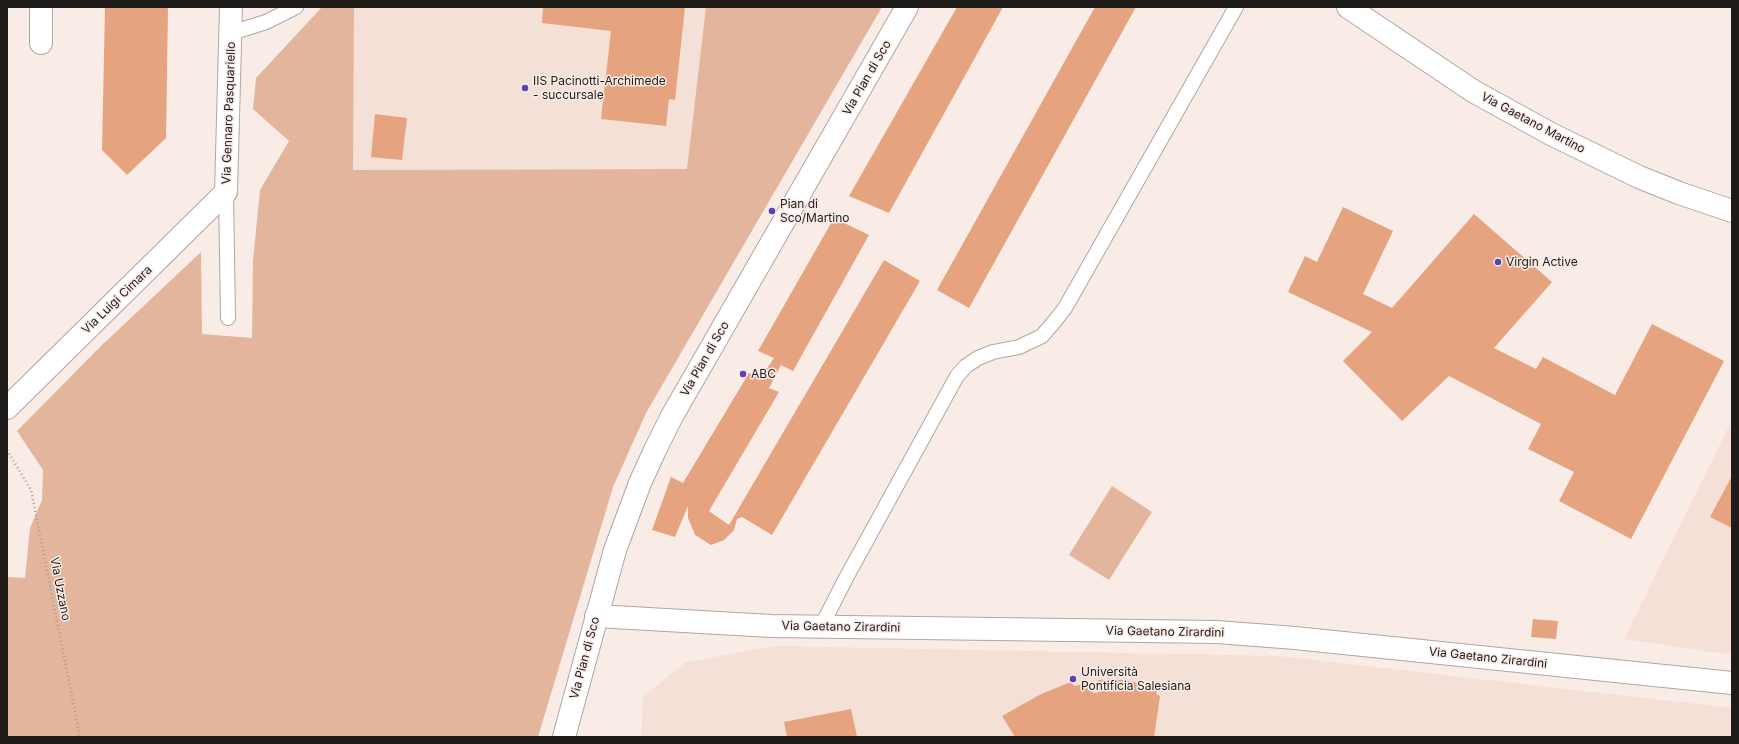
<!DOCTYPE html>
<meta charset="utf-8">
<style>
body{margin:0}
#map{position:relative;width:1739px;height:744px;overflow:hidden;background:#f9ece6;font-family:Inter,sans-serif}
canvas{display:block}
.frame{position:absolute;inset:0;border:8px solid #1f1b19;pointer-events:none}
</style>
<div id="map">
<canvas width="1739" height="744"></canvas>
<div class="frame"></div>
</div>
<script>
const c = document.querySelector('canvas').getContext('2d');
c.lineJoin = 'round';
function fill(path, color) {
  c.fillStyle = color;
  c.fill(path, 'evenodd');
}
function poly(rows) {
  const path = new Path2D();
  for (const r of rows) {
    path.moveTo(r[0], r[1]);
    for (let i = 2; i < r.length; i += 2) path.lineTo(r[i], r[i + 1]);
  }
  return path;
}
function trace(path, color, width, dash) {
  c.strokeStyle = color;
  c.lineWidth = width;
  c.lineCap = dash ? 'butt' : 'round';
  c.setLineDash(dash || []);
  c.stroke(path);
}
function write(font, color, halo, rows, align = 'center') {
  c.font = font + ' Inter,sans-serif';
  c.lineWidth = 3;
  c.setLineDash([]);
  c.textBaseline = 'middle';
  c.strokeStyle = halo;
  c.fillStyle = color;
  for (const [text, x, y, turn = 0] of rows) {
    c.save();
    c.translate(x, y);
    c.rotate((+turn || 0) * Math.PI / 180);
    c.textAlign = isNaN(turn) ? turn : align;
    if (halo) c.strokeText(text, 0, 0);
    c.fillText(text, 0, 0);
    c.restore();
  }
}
fill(poly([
 [353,7,706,7,687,169,353,170],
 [1732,420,1732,655,1624,639],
 [775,646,1279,656,1732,708,1732,737,641,737,643,697,686,662]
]), '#f4e0d6');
fill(poly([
 [322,7,354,7,353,170,687,169,706,7,882,7,646,413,613,487,538,737,7,737,7,577,25,578,30,528,42,500,43,470,17,431,101,346,201,252,202,334,252,338,253,261,260,190,289,141,253,109,256,78],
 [1112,486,1152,512,1109,580,1069,555]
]), '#e2b59c');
fill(poly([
 [105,7,168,7,166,138,127,175,102,150],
 [543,7,685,7,675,100,669,99,666,126,601,119,611,31,542,23],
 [957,7,1003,7,889,213,849,196],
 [1095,7,1136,7,969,308,937,290],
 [375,114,407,118,402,160,371,157],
 [1343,207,1393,231,1363,294,1392,308,1474,214,1552,282,1494,348,1536,369,1543,357,1615,395,1652,324,1724,361,1631,539,1559,501,1574,472,1528,449,1541,424,1449,376,1402,421,1343,361,1372,332,1288,292,1305,256,1317,262],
 [834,218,869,235,793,371,781,365,769,388,779,392,709,511,729,525,884,260,920,281,772,535,742,517,737,519,734,530,724,540,711,545,695,535,688,518,688,506,675,537,652,530,671,477,683,483,749,373,760,379,774,358,758,351],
 [1732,476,1732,528,1710,517],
 [1533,619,1558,621,1556,639,1531,637],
 [1098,680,1124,680,1158,687,1156,694,1160,696,1154,737,1015,737,1002,716,1041,694,1071,682,1074,686,1089,683,1093,693,1100,692],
 [851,709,857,737,787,737,784,722]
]), '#e6a37f');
const service = poly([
 [231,33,266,22,296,7],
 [226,192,228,318],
 [821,627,846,578,957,376,966,366,978,358,993,352,1019,347,1042,336,1054,322,1065,308,1236,7]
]);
const minor = poly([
 [41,7,41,43],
 [1348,7,1473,91,1551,134,1639,177,1679,193,1732,211],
 [7,408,226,192,231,7],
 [596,616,771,626,1217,632,1295,638,1732,683]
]);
const tertiary = poly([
 [564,737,615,550,640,483,655,450,672,416,907,7]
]);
trace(service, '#b1a6a0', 16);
trace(minor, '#b1a6a0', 24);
trace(tertiary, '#b1a6a0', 24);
trace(poly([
 [7,450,31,490,80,737]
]), '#a69d98', 2.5, [1, 3]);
trace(service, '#fff', 14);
trace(minor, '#fff', 22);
trace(tertiary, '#fff', 22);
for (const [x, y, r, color] of [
 [525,88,4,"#5b40b8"],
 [772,211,4,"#5b40b8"],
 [1498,262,4,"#5b40b8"],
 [743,374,4,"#5b40b8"],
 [1073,679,4,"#5b40b8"]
]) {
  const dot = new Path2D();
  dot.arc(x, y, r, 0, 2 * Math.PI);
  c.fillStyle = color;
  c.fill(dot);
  trace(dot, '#f9ece6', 1.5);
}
write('12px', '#1f1b19', '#f9ece6', [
 ["Via Pian di Sco",867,78,-60],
 ["Via Gennaro Pasquariello",229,113,-88],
 ["Via Gaetano Martino",1533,123,28],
 ["Via Luigi Cimara",117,300,-44],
 ["Via Pian di Sco",705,359,-60],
 ["Via Uzzano",60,589,79],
 ["Via Gaetano Zirardini",841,627,1],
 ["Via Gaetano Zirardini",1165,632,1],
 ["Via Pian di Sco",585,658,-75],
 ["Via Gaetano Zirardini",1488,658,6]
]);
write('12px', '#1f1b19', '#f9ece6', [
 ["IIS Pacinotti-Archimede",533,81],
 ["- succursale",533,95],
 ["Pian di",780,204],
 ["Sco/Martino",780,218],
 ["Virgin Active",1506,262],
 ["ABC",751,374],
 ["Università",1081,672],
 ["Pontificia Salesiana",1081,686]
], 'left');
</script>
